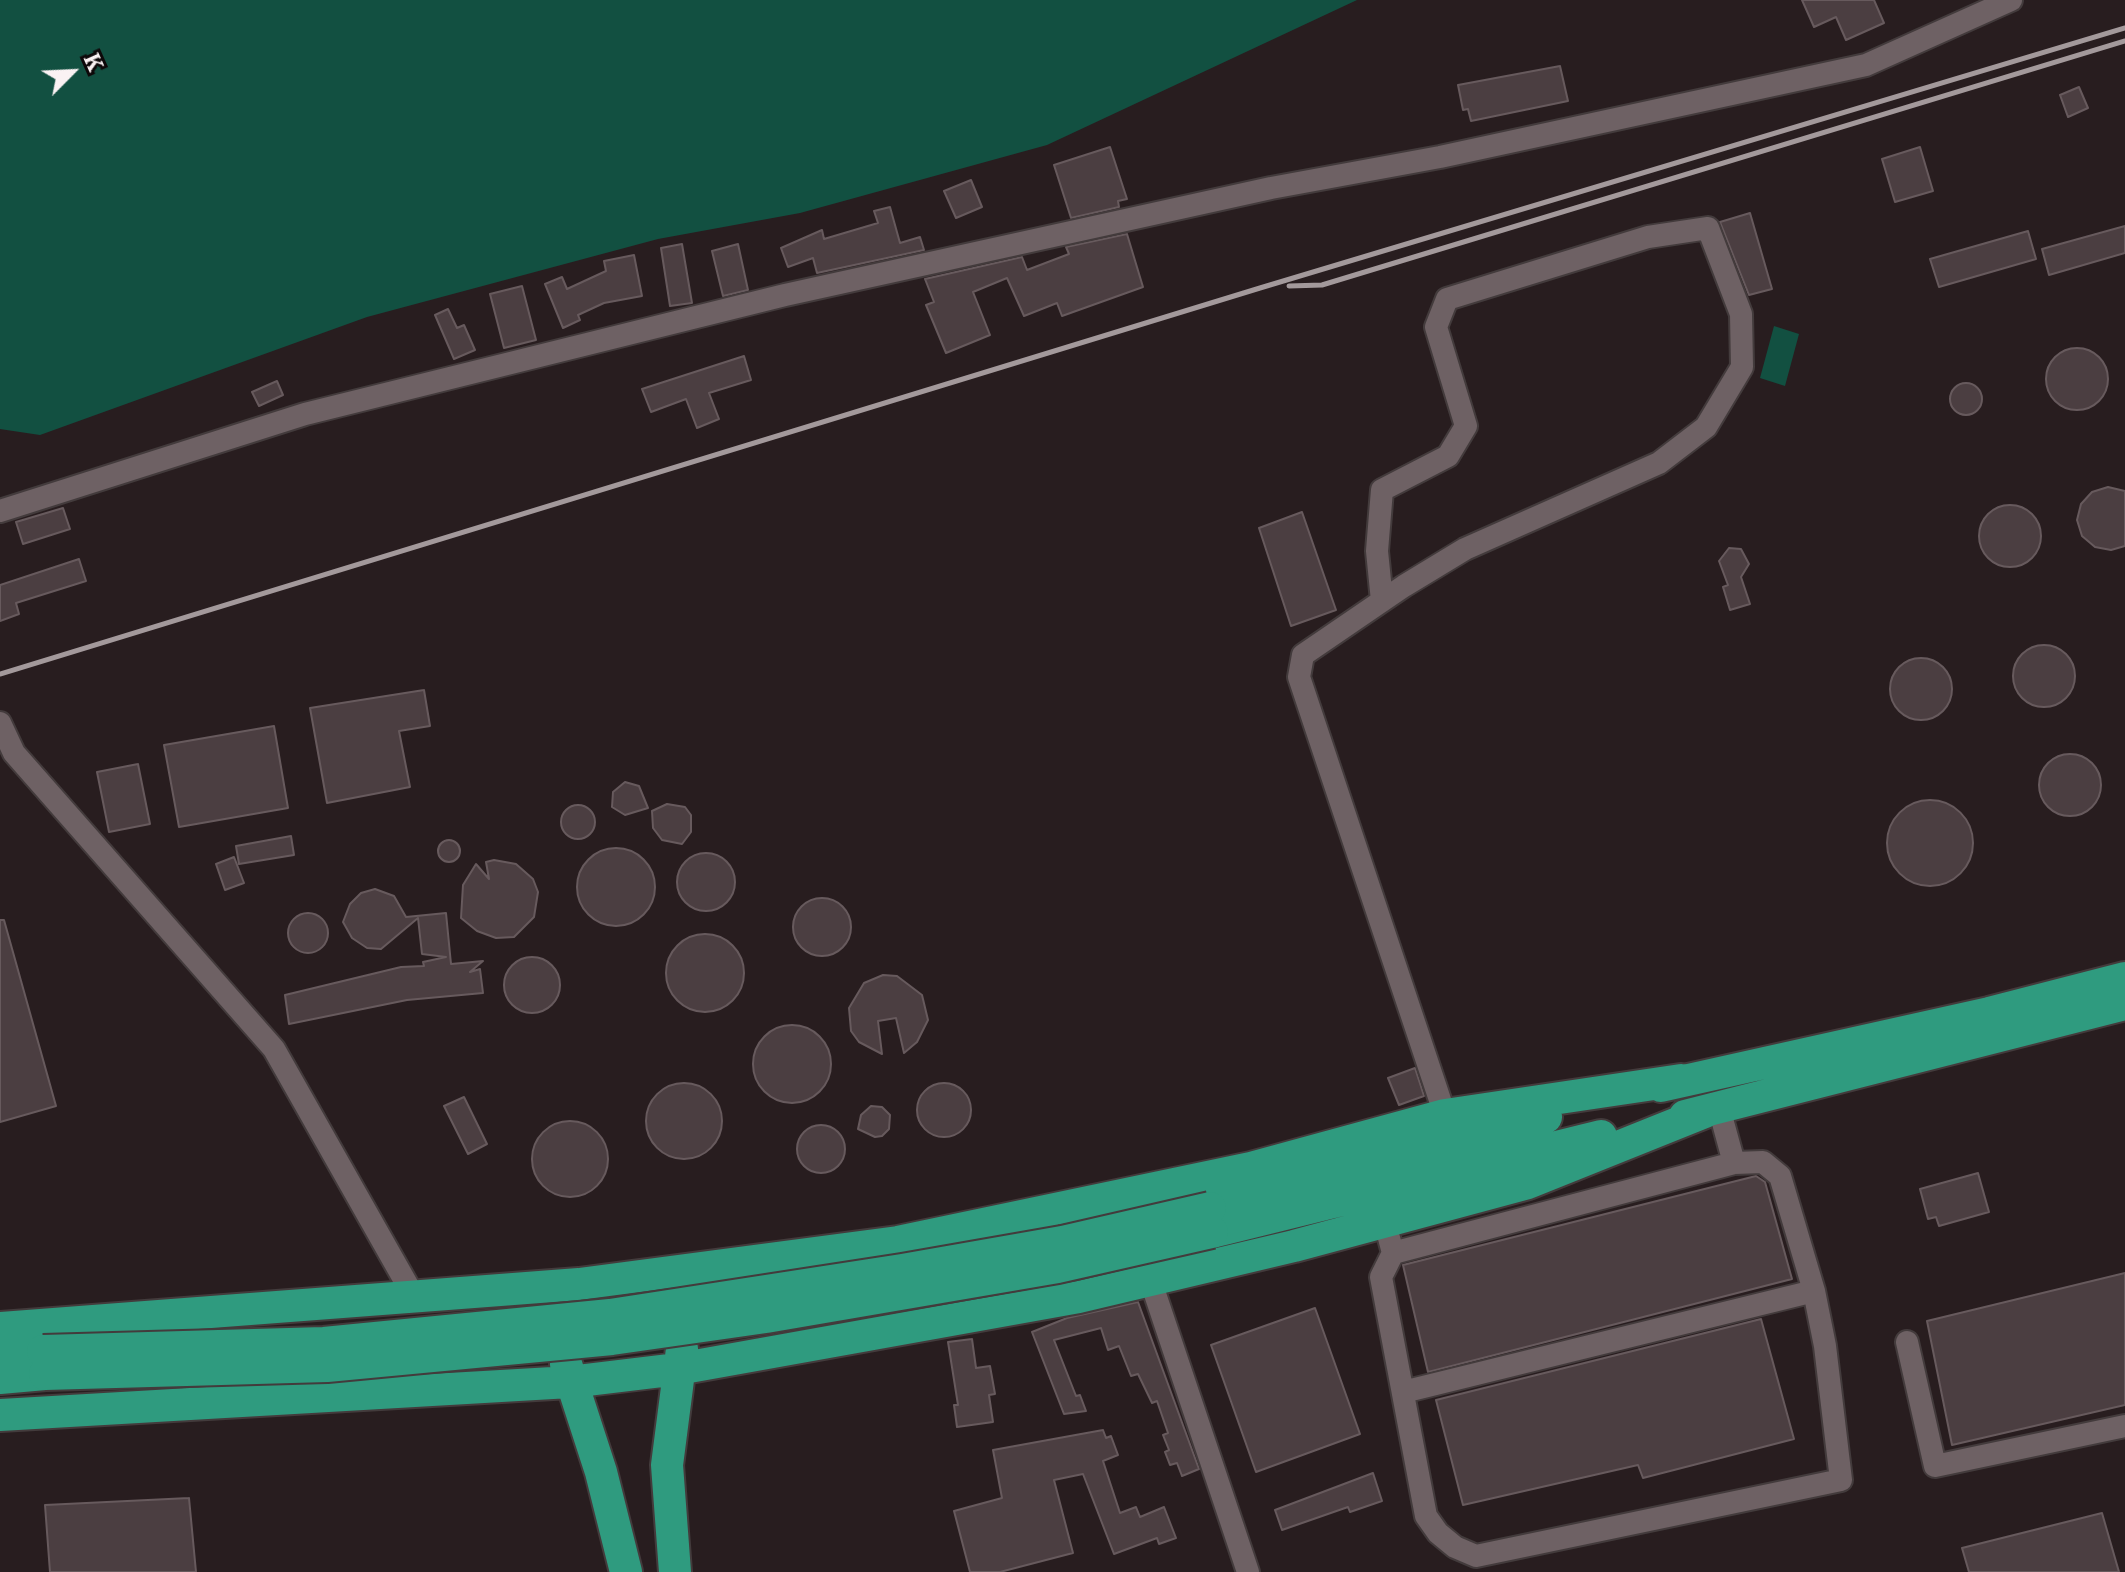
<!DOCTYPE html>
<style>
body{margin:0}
#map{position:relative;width:2125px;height:1572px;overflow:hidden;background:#281d1f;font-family:"IBM Plex Serif",serif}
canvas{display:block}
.north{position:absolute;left:32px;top:32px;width:80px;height:80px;-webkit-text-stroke:6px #0d0809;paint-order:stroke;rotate:66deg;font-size:22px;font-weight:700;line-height:32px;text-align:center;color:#faf2f3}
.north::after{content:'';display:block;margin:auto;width:28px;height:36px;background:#faf2f3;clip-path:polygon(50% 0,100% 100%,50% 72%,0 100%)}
</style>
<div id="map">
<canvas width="2125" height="1572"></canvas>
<div class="north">K</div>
</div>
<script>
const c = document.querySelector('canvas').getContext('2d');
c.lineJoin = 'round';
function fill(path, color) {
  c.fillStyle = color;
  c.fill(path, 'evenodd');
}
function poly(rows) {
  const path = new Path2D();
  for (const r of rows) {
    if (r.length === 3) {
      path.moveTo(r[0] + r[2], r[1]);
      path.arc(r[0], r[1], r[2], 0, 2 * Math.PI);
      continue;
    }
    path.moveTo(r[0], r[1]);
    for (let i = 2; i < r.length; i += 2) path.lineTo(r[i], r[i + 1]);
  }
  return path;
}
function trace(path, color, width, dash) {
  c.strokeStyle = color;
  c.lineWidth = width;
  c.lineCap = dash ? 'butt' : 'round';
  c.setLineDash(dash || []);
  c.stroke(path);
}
fill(poly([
 [0,0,1357,0,1047,145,800,213,658,239,367,317,40,435,0,429],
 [1774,326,1799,334,1785,386,1760,378]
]), '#125041');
const building = poly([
 [1802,0,1874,0,1884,23,1846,40,1836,17,1814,27,1802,0],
 [1560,66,1568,101,1471,121,1468,109,1463,110,1458,85,1560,66],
 [2079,87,2088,108,2068,117,2060,95,2079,87],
 [1110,147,1127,199,1118,201,1119,207,1071,218,1054,165,1110,147],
 [1920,147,1933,191,1895,202,1882,159,1920,147],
 [971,180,982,207,956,218,944,191,971,180],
 [890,207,900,243,920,237,924,250,817,273,813,258,788,267,781,248,822,230,824,239,878,223,874,211,890,207],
 [1750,213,1772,289,1749,295,1720,222,1750,213],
 [2125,226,2125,253,2049,275,2042,249,2125,226],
 [2028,231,2036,259,1939,287,1930,259,2028,231],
 [1127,234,1143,287,1062,316,1057,303,1024,316,1007,278,973,292,990,335,946,353,926,305,934,302,925,279,1022,257,1027,270,1069,254,1066,247,1127,234],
 [682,244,692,303,670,306,661,248,682,244],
 [738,244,748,290,723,296,712,251,738,244],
 [634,255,642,296,604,303,578,315,580,320,563,328,545,284,562,277,567,289,606,271,604,261,634,255],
 [522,286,536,340,504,348,490,294,522,286],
 [448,309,457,328,464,325,475,350,454,359,435,315,448,309],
 [2077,379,31],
 [744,356,751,380,709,393,719,419,697,428,686,399,651,412,642,389,744,356],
 [277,381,283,395,259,406,252,392,277,381],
 [1966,399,16],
 [2108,487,2125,491,2125,546,2111,550,2095,547,2082,536,2077,520,2081,504,2092,492,2108,487],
 [2010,536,31],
 [63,508,70,529,23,544,16,522,63,508],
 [1302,512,1336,610,1291,626,1259,528,1302,512],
 [1729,548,1741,549,1749,564,1741,577,1750,604,1730,610,1723,587,1728,585,1719,561,1729,548],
 [79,559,86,581,16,603,19,614,0,621,0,585,79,559],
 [2044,676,31],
 [1921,689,31],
 [424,690,430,726,399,731,410,787,327,803,310,708,424,690],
 [274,726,288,808,179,827,164,745,274,726],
 [2070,785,31],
 [138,764,150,824,109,832,97,772,138,764],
 [625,782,639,786,648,808,625,815,612,807,613,792,625,782],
 [1930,843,43],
 [667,804,685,807,691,815,691,832,682,844,662,840,653,828,652,811,667,804],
 [578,822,17],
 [291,836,294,855,239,864,236,846,291,836],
 [449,851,11],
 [616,887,39],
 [706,882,29],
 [234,857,244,883,225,890,216,864,234,857],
 [494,860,516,864,533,879,538,892,534,917,514,937,496,938,477,931,461,918,463,885,476,864,489,879,486,862,494,860],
 [375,889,394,896,406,917,446,913,451,964,483,961,470,972,480,969,483,993,407,1000,289,1024,285,995,401,967,424,966,423,962,446,957,422,954,418,918,381,949,367,948,352,938,343,922,350,904,361,893,375,889],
 [822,927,29],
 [308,933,20],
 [0,920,4,920,56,1106,0,1122,0,920],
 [705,973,39],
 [532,985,28],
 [897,976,922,995,928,1020,917,1042,904,1053,896,1018,878,1021,882,1054,859,1042,851,1031,849,1008,864,983,883,975,897,976],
 [792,1064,39],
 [1415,1068,1424,1096,1399,1105,1388,1078,1415,1068],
 [684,1121,38],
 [944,1110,27],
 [464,1097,487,1144,468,1154,444,1106,464,1097],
 [871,1106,882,1107,890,1115,889,1129,882,1136,875,1137,858,1129,861,1115,871,1106],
 [570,1159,38],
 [821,1149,24],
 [1978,1173,1989,1212,1939,1226,1936,1217,1928,1219,1920,1189,1978,1173],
 [1756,1176,1765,1182,1792,1279,1428,1372,1403,1265,1756,1176],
 [2125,1273,2125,1405,1952,1445,1927,1321,2125,1273],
 [1138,1302,1199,1469,1182,1476,1177,1463,1170,1465,1165,1452,1169,1450,1163,1435,1168,1433,1157,1401,1152,1403,1138,1374,1131,1376,1119,1346,1108,1350,1101,1328,1054,1340,1076,1396,1080,1395,1086,1411,1064,1414,1032,1332,1067,1318,1138,1302],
 [1315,1308,1360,1434,1256,1472,1211,1345,1315,1308],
 [1761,1319,1794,1439,1643,1478,1638,1465,1463,1505,1436,1400,1761,1319],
 [972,1339,976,1368,990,1366,995,1394,989,1395,993,1422,957,1427,954,1405,958,1405,948,1342,972,1339],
 [1103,1430,1106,1438,1111,1436,1118,1455,1103,1461,1120,1513,1136,1507,1140,1517,1164,1507,1176,1538,1159,1544,1157,1538,1114,1554,1083,1474,1054,1480,1073,1553,1000,1572,970,1572,954,1511,1002,1498,993,1450,1103,1430],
 [1373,1473,1382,1501,1350,1512,1348,1507,1282,1530,1275,1510,1373,1473],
 [189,1498,196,1572,50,1572,45,1505,189,1498],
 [2102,1513,2119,1572,1969,1572,1962,1548,2102,1513]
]);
fill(building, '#4b3e41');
trace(building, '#675a5d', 2);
const minor = poly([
 [0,511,305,414,785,295,1271,188,1440,157,1866,65,2011,0],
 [1382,601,1377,551,1382,490,1448,456,1466,426,1436,327,1447,299,1648,237,1708,228,1741,314,1742,367,1706,427,1659,463,1465,549,1404,586,1382,601,1303,655,1299,677,1445,1115],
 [0,723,14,753,274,1049,413,1295],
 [1389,1238,1393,1253,1734,1163,1719,1108],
 [1393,1253,1381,1277,1426,1516,1438,1533,1455,1547,1476,1556,1841,1480,1825,1346,1814,1291,1780,1176,1763,1162,1734,1163],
 [1150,1279,1248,1572],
 [1907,1342,1935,1466,2125,1426],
 [1403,1392,1814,1291]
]);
const highway = poly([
 [1661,1086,1989,1013,2125,978],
 [1685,1116,2125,1004],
 [1210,1208,1546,1117],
 [1212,1232,1601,1136],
 [0,1328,579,1284,898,1242,1251,1168,1445,1115,1681,1080],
 [0,1355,43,1351],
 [566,1364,601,1472,626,1572],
 [0,1378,45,1374],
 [0,1415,570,1382,678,1369,1079,1297,1294,1246,1528,1183,1705,1112],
 [675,1572,667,1465,682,1349]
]);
trace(minor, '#433b3c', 26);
trace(highway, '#433b3c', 36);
trace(minor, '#6e6164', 22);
trace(highway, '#2f9b7f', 32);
trace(poly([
 [1289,286,1322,285,2125,41],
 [0,674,1260,288,2125,28]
]), '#a3999b', 5);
const highwayBridge = poly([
 [43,1351,324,1343,610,1315,902,1270,1062,1242,1210,1208],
 [45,1374,327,1366,612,1339,766,1317,1058,1267,1212,1232]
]);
trace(highwayBridge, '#433b3c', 36, []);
trace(highwayBridge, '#2f9b7f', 32);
</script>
